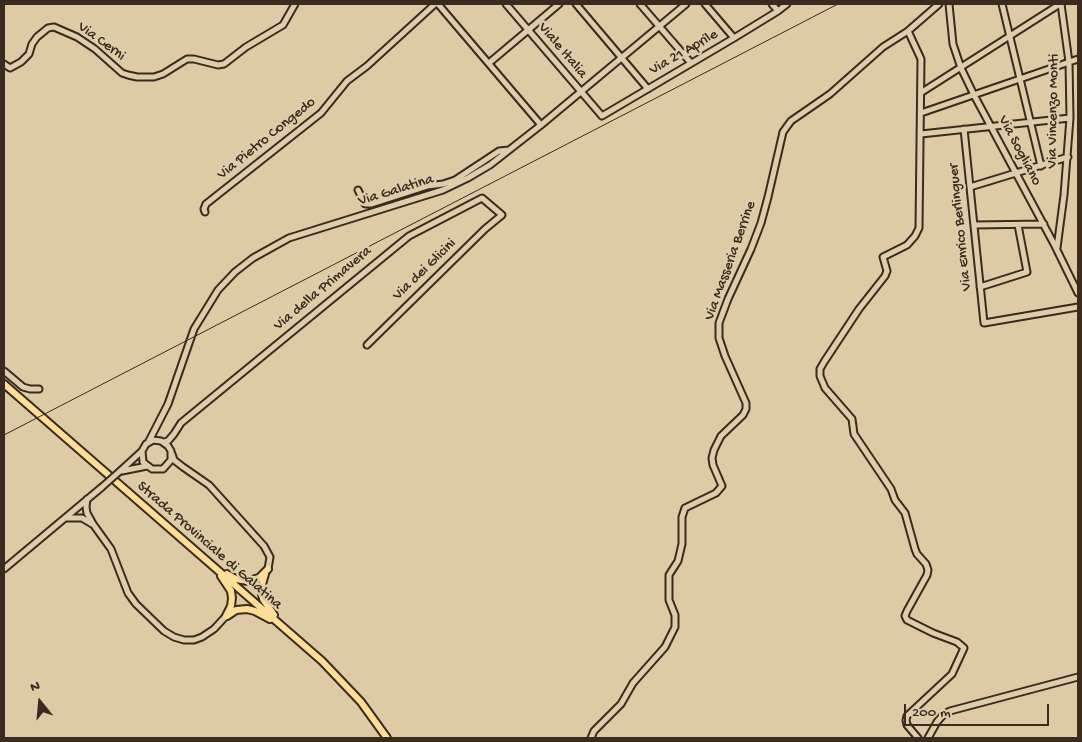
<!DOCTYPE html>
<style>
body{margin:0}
#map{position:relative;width:1082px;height:742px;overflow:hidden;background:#decaa5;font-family:"Gochi Hand",sans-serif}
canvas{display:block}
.frame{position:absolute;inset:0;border:5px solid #3b2a1e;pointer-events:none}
.north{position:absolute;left:15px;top:677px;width:50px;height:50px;-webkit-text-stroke:4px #decdaa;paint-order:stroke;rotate:343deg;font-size:14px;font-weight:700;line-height:20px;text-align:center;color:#3b2a1e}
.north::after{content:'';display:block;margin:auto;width:18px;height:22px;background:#3b2a1e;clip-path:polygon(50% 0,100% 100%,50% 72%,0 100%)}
.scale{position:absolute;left:904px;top:704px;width:145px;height:22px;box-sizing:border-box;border:2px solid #3b2a1e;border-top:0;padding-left:6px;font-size:15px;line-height:18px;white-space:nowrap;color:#3b2a1e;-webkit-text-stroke:4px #decdaa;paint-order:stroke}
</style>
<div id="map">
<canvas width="1082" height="742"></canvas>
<div class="frame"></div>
<div class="north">N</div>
<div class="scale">200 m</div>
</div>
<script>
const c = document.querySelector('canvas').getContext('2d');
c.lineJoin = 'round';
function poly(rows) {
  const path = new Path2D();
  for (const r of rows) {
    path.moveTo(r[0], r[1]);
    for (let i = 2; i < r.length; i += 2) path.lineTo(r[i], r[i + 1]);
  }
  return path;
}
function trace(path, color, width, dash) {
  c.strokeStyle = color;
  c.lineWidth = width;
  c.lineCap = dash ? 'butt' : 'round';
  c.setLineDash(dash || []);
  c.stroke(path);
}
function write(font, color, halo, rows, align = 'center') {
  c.font = font + ' "Gochi Hand",sans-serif';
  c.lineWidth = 5;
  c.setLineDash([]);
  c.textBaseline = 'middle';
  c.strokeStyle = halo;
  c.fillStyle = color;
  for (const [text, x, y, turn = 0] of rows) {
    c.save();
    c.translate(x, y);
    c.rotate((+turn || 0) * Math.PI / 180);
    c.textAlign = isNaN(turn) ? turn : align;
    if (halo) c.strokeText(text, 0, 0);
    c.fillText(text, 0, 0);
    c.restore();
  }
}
const minor = poly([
 [438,4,541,125],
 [506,4,602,116,734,38,778,11,787,4],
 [576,4,648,89],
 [640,4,691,63],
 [705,4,734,38],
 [772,4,778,11],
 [949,4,953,44,961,68,974,95,1054,244,1078,293],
 [1002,4,1041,166],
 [908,31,921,59,919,228,915,236,907,245,883,257,887,271,885,276,859,309,824,362,820,369,820,376,825,388,852,419,854,434,891,489,895,500,905,513,915,549,917,554,926,564,928,570,927,575,907,611,905,616,907,620,933,633,957,642,964,648,952,674,907,716,906,720,907,725,918,738],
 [489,63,559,4],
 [4,64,10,68,21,62,29,54,32,44,37,37,48,28,54,27,77,37,95,49,122,73,128,75,137,77,154,77,163,74,187,59,194,59,218,65,224,64,246,47,283,25,295,4],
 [922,92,1060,4],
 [921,113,1078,59],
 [964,129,984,323,1078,307],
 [921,134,1070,118],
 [970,187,1068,157],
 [358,190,365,204,371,204,427,186,443,184,455,180,499,151,509,150],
 [205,212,204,209,206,204,321,113,347,81,367,66,435,4],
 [974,225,1044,224],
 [1057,248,1064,195,1070,118,1069,62,1061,4],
 [980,287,1027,272,1018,225],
 [4,371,23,387,30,389,39,389],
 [164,442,168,441,174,434,181,423,409,236,482,198,502,215,485,229,367,345],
 [148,443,168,404,194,329,218,290,235,272,253,258,289,238,443,190,468,178,490,165,541,125,686,4],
 [172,454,174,460,183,467,209,485,264,546,270,557,268,569],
 [122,471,147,466],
 [119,472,142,451,146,444,153,440,161,441,168,446,171,451,171,460,163,469,152,469,143,462,142,451],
 [87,499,86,507,87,513,93,524,111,549,128,593,136,604,164,631,174,637,184,640,194,640,202,637,214,629,226,616],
 [65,518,82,518,92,524],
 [4,569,102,487],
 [591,738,594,731,621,704,633,683,665,647,675,627,675,615,669,600,669,575,678,561,682,544,682,517,685,508,716,493,722,486,713,465,712,458,714,450,721,436,743,415,746,409,746,403,725,356,719,338,719,323,728,299,751,249,761,223,768,197,783,132,791,121,830,94,883,47,908,31,939,4],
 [928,738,937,722,943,715,950,711,1078,677]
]);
const major = poly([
 [4,384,322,661,361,702,387,738],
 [227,574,236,579,248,581,259,578,268,569],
 [265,574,261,588,263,599,274,615],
 [221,576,231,591,232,598,231,606,226,616],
 [227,616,236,610,247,609,255,611,270,619]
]);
trace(minor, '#3b2a1e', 9);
trace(major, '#3b2a1e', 10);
trace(minor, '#decdaa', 5);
trace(major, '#fcde96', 6);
trace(poly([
 [4,435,838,4]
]), '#3b2a1e', 1);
const minorBridge = poly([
 [102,487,119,472]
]);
trace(minorBridge, '#3b2a1e', 9, []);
trace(minorBridge, '#decdaa', 5);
write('15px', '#3b2a1e', '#decdaa', [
 ["Via Cerni",101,42,36],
 ["Viale Italia",562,51,50],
 ["Via 21 Aprile",684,53,-30],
 ["Via Vincenzo Monti",1054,111,-89],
 ["Via Pietro Congedo",267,139,-39],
 ["Via Sogliano",1019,151,62],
 ["Via Galatina",396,191,-17],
 ["Via Enrico Berlinguer",961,227,-96],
 ["Via Masseria Berrine",731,261,-70],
 ["Via dei Glicini",425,270,-44],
 ["Via della Primavera",323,289,-40],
 ["Strada Provinciale di Galatina",209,546,41]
]);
</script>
